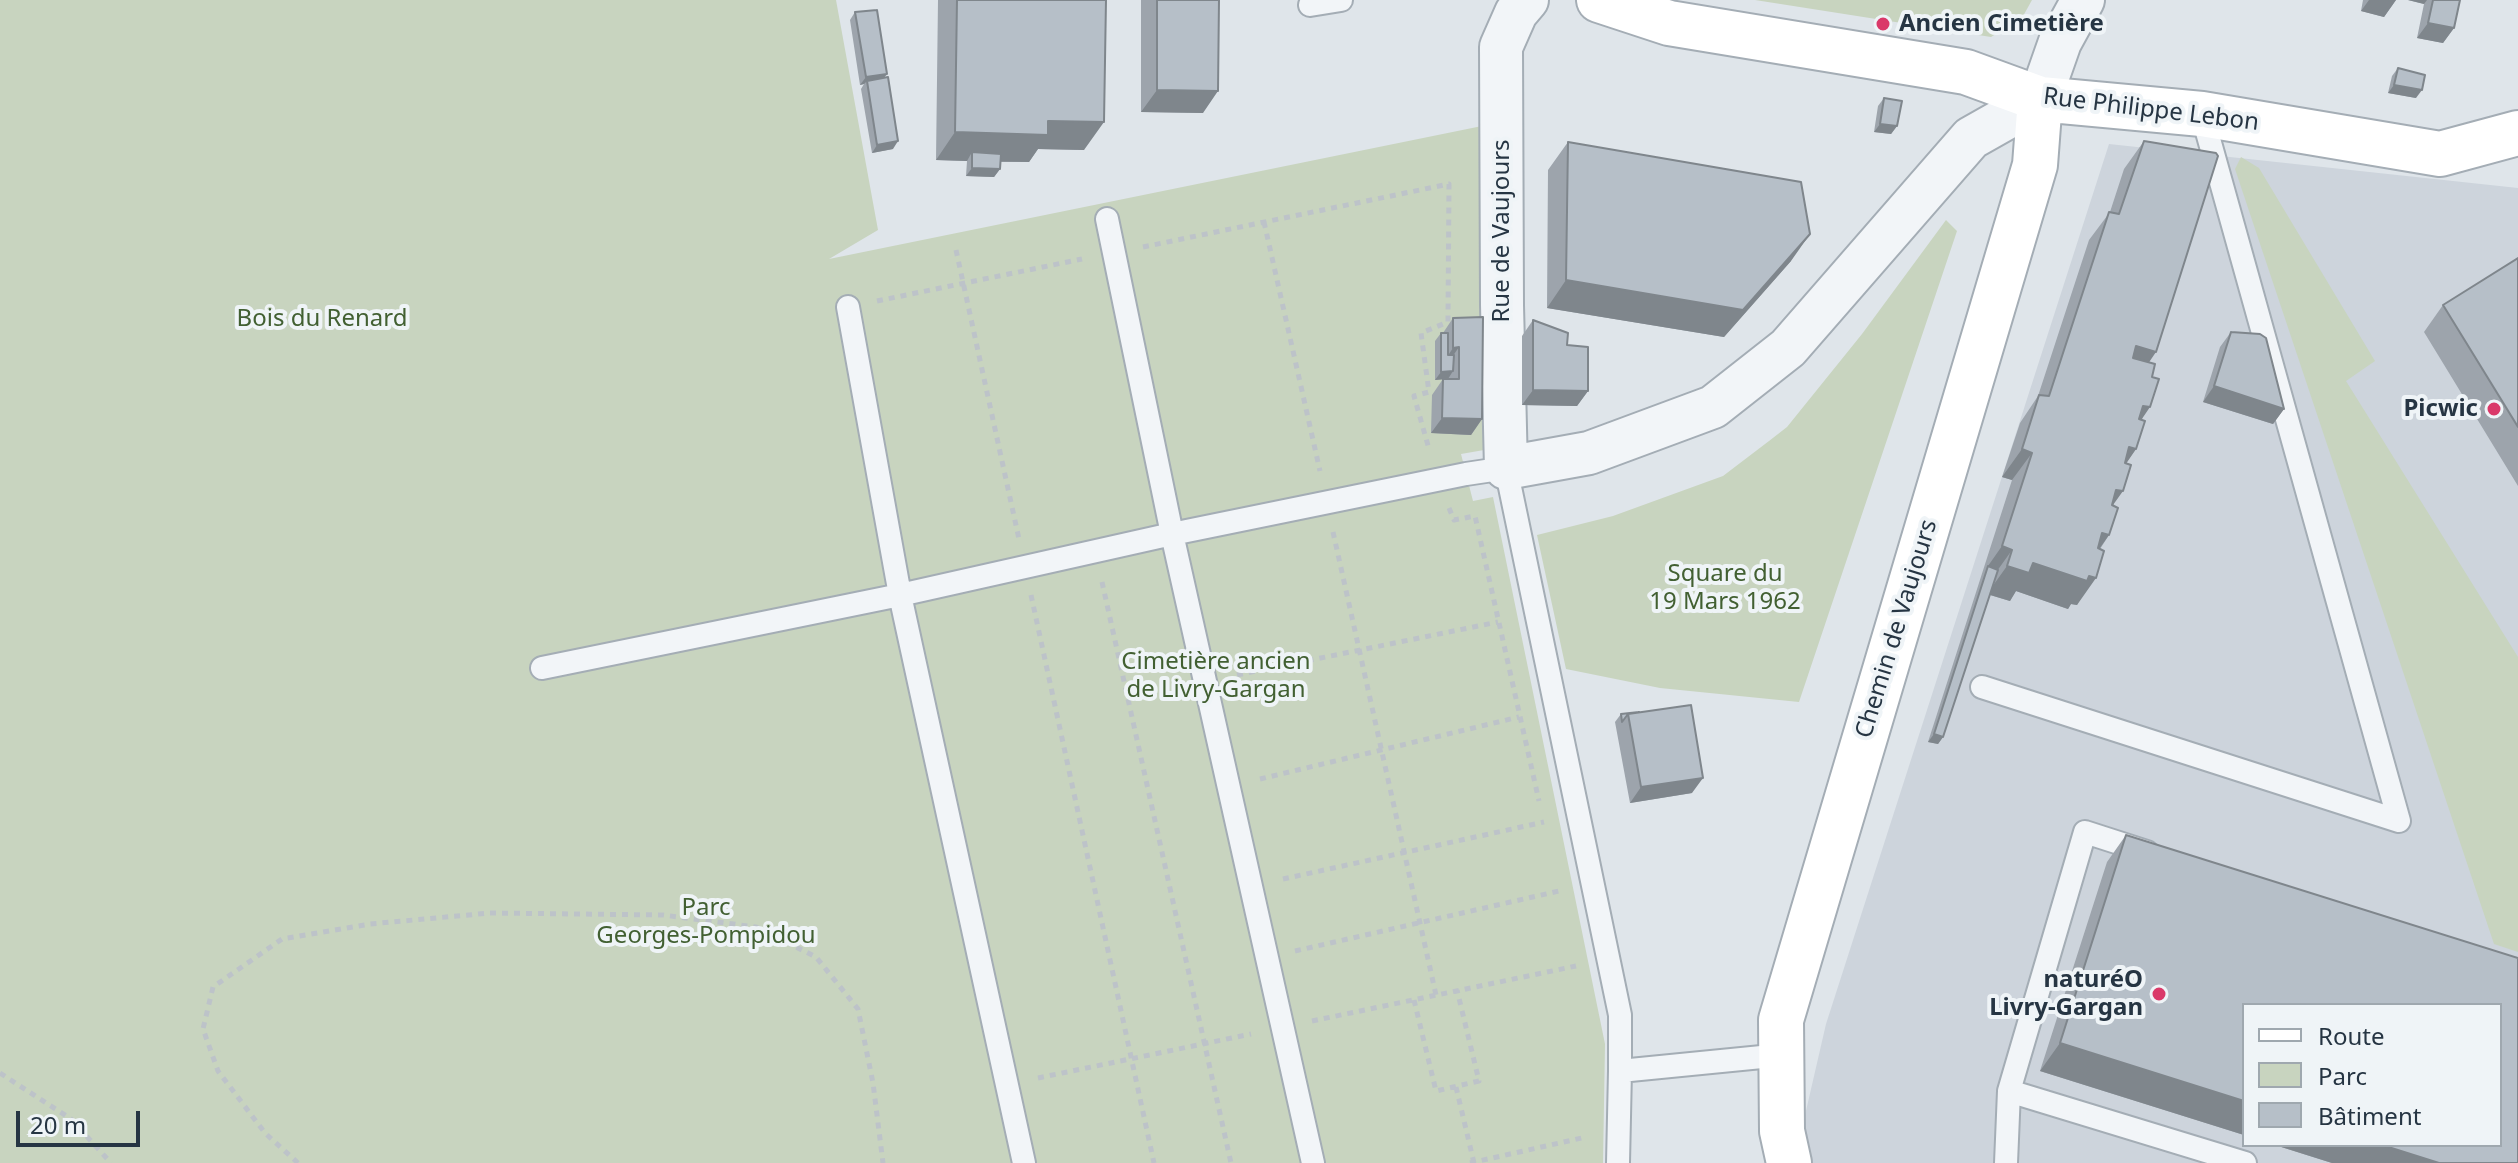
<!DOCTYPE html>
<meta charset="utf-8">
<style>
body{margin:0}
#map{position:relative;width:2518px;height:1163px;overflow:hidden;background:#dfe5ea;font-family:"Noto Sans",sans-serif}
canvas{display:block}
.legend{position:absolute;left:2242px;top:1003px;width:260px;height:144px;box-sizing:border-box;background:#eff4f7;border:2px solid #9fa8af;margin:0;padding:10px 14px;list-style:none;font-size:24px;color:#263543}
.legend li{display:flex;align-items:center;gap:16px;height:40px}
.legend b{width:40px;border:2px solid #9fa8af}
.scale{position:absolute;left:16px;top:1111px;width:124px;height:36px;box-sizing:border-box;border:4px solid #263543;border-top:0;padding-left:10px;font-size:24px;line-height:28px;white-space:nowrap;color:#263543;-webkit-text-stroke:6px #eff4f7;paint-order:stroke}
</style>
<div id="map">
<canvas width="2518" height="1163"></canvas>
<ul class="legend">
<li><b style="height:10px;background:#fff"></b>Route</li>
<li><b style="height:22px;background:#c8d4bf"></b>Parc</li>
<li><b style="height:22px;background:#b6bfc8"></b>Bâtiment</li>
</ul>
<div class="scale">20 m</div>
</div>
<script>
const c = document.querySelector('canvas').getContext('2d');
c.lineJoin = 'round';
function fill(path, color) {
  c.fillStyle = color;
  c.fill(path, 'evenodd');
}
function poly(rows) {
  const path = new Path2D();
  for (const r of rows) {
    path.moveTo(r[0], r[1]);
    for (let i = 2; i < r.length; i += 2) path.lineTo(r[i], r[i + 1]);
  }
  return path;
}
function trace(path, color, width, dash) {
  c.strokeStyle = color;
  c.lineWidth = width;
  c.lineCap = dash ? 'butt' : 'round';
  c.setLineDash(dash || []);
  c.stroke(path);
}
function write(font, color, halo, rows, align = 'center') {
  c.font = font + ' "Noto Sans",sans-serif';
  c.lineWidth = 8;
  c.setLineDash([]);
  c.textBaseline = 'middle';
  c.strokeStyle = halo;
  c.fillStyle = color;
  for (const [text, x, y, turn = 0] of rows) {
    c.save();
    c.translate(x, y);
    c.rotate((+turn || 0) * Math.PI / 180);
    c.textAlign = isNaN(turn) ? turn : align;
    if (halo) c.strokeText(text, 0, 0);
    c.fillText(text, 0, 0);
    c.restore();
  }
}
fill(poly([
 [2109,144,2518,188,2518,1163,1794,1163,1826,1024],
 [2244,1005,2500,1005,2500,1145,2244,1145]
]), '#cdd4dc');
fill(poly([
 [0,0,836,0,878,230,829,259,1482,126,1484,450,1461,454,1473,501,1493,497,1605,1044,1603,1163,0,1163],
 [1755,0,2032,0,2022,18,1991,37],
 [2241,157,2259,168,2375,361,2346,381,2518,657,2518,952,2494,944,2235,169],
 [1946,220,1957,231,1799,702,1660,688,1566,669,1537,535,1613,516,1723,476,1769,441,1787,427,1862,334]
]), '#c8d4bf');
const lane = poly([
 [1310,5,1341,0],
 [1107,219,1172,534,1313,1163],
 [848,307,900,595,1024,1163],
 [542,668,900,595,1172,534,1466,474,1506,468,1620,1015,1620,1071,1782,1055],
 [1982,687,2399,821,2202,114],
 [2009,1091,2245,1163],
 [1618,1163,1620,1071],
 [2006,1163,2009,1091,2085,832,2147,852]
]);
const street = poly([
 [1527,0,1516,13,1501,47,1502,305,1506,468,1589,453,1713,407,1788,348,1971,138,2040,99,2060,42,2083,0]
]);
const secondary = poly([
 [1599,0,1669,23,1966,72,2040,99,2202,114,2440,154,2518,133],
 [1789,1163,1782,1131,1781,1020,2035,165,2040,99]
]);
trace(lane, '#a4adb5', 26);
trace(street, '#a4adb5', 46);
trace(secondary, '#a4adb5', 48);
trace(poly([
 [1264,222,1320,471],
 [1143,247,1449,184,1448,322,1421,333,1429,392,1414,396,1429,449],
 [956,250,1019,539],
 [877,301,1082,259],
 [1449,508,1454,520,1475,516,1539,801],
 [1333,532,1436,995],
 [1102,582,1231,1163],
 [1031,595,1154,1163],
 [1237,675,1498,622],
 [1260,779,1519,717],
 [1283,879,1544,822],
 [1295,951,1559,891],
 [1414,1000,1436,1091,1479,1081,1457,990],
 [1312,1021,1576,966],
 [0,1073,71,1119,111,1163],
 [1038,1078,1251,1034],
 [1456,1087,1474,1163],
 [298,1163,265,1133,218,1071,203,1029,213,987,282,939,370,924,490,913,663,915,756,927,816,957,858,1009,873,1083,883,1163],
 [1470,1163,1586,1137]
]), '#bdc3c9', 5, [6, 6]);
trace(lane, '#f2f5f8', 22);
trace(street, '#f2f5f8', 42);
trace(secondary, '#fff', 44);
fill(poly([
 [938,0,1106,0,1084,150,1038,149,1029,162,1001,162,1000,169,994,177,966,176,967,161,936,160],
 [1141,0,1219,0,1203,113,1141,112],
 [2363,0,2396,0,2384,17,2361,11],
 [2408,0,2460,0,2454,28,2443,43,2417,38,2424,4],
 [855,12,884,78,893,149,872,153,861,89,864,84,860,85,850,20],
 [2398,68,2416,98,2388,93,2392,76],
 [1884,98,1897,126,1891,134,1874,132,1878,106],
 [2144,141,2149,362,2142,420,2136,449,2126,463,2113,506,2109,535,2100,549,2077,605,2071,604,2068,609,2016,591,2010,601,1990,595,1943,737,1938,744,1928,742,2012,480,2002,477,2020,423,2038,396,2089,240,2110,212,2124,169],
 [1568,142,1791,261,1724,337,1547,308,1548,170],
 [2518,258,2518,486,2424,332,2443,305],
 [1453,318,1482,419,1471,435,1431,433,1432,395,1443,379,1435,380,1435,341,1441,333,1443,333],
 [1533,320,1567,345,1588,391,1577,406,1522,405,1522,336],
 [2231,332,2284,409,2273,424,2203,402,2220,347],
 [1639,713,1692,793,1630,803,1615,722,1621,714],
 [2126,835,2518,958,2518,1163,2332,1163,2275,1145,2500,1145,2500,1005,2244,1005,2244,1135,2040,1071,2107,862]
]), '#9da4ac');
fill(poly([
 [2369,0,2396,0,2384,17,2361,11],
 [2408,0,2427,0,2424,4],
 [2428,23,2454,28,2443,43,2417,38],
 [887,74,881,82,867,81,864,84,860,85,866,77],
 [2394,85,2422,90,2416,98,2388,93],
 [1157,90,1218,91,1203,113,1141,112],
 [1048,121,1104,122,1084,150,1038,149,1029,162,972,161,972,152,967,161,936,160,955,132],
 [1880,124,1897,126,1891,134,1874,132],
 [898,141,893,149,872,153,877,145],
 [972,168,1000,169,994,177,966,176],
 [1810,234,1791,261,1724,337,1547,308,1566,280],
 [2136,346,2156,352,2137,380,2117,374],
 [1459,347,1448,363,1443,363,1453,348],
 [1453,371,1448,379,1435,380,1441,372],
 [2214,386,2284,409,2273,424,2203,402],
 [1533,390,1588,391,1577,406,1522,405],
 [2143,406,2150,407,2131,435],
 [1442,418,1482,419,1471,435,1431,433],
 [2129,447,2136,449,2117,477],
 [2022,449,2032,453,2012,480,2002,477],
 [2116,490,2123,491,2103,519],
 [2102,533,2109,535,2090,562],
 [2002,546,2012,550,1992,578,1988,566],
 [2033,563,2089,576,2096,578,2077,605,2071,604,2068,609,2016,591,2010,601,1987,594,2007,566],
 [1934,734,1943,737,1938,744,1928,742],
 [1703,778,1692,793,1630,803,1641,787],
 [2060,1043,2244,1101,2244,1135,2040,1071],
 [2275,1145,2382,1145,2439,1163,2332,1163]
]), '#7f868c');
const building = poly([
 [957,0,1106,0,1104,122,1048,121,1048,135,955,132,957,0],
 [1157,0,1219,0,1218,91,1157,90,1157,0],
 [2433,0,2460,0,2454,28,2428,23,2433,0],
 [877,10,887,74,866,77,855,12,877,10],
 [2398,68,2425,75,2422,90,2394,85,2398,68],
 [888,77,898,141,877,145,867,81,888,77],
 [1884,98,1902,101,1897,126,1880,124,1884,98],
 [2144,141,2216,153,2218,156,2156,352,2136,346,2133,358,2155,364,2152,377,2159,379,2150,407,2143,406,2139,419,2145,421,2136,449,2129,447,2125,463,2131,465,2123,491,2116,490,2112,505,2118,508,2109,535,2102,533,2098,548,2104,551,2096,578,2089,576,2087,581,2033,563,2029,573,2007,566,2012,550,2002,546,2032,453,2022,449,2039,395,2049,396,2109,212,2119,214,2144,141],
 [1568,142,1801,182,1810,234,1743,310,1566,280,1568,142],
 [972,152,1001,154,1000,169,972,168,972,152],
 [2518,258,2518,427,2443,305,2518,258],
 [1483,317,1482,419,1442,418,1443,379,1459,379,1459,347,1453,348,1453,318,1483,317],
 [1533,320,1568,333,1567,345,1588,347,1588,391,1533,390,1533,320],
 [2231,332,2260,334,2266,338,2284,409,2214,386,2231,332],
 [1441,333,1448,333,1448,355,1454,355,1453,371,1441,372,1441,333],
 [1988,566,1998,570,1943,737,1934,734,1988,566],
 [1691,705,1703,778,1641,787,1628,714,1691,705],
 [1639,712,1628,714,1622,722,1621,714,1639,712],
 [2126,835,2518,958,2518,1163,2439,1163,2382,1145,2500,1145,2500,1005,2244,1005,2244,1101,2060,1043,2126,835]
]);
fill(building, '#b6bfc8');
trace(building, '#7f868c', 2);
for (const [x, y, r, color] of [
 [1883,24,8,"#da3969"],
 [2494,409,8,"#da3969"],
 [2159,994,8,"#da3969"]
]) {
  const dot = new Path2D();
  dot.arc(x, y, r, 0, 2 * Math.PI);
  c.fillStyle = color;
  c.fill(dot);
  trace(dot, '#eff4f7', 3);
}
write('bold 24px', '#263543', '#eff4f7', [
 ["Ancien Cimetière",1899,24,"left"],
 ["Picwic",2478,409],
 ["naturéO",2143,980],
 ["Livry-Gargan",2143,1008]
], 'right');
write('24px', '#263543', '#eff4f7', [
 ["Rue Philippe Lebon",2151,110,7],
 ["Rue de Vaujours",1502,231,-90],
 ["Chemin de Vaujours",1897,629,-73]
]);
write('24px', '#426032', '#eff4f7', [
 ["Bois du Renard",322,319],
 ["Square du",1725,574],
 ["19 Mars 1962",1725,602],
 ["Cimetière ancien",1216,662],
 ["de Livry-Gargan",1216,690],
 ["Parc",706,908],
 ["Georges-Pompidou",706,936]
]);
</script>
